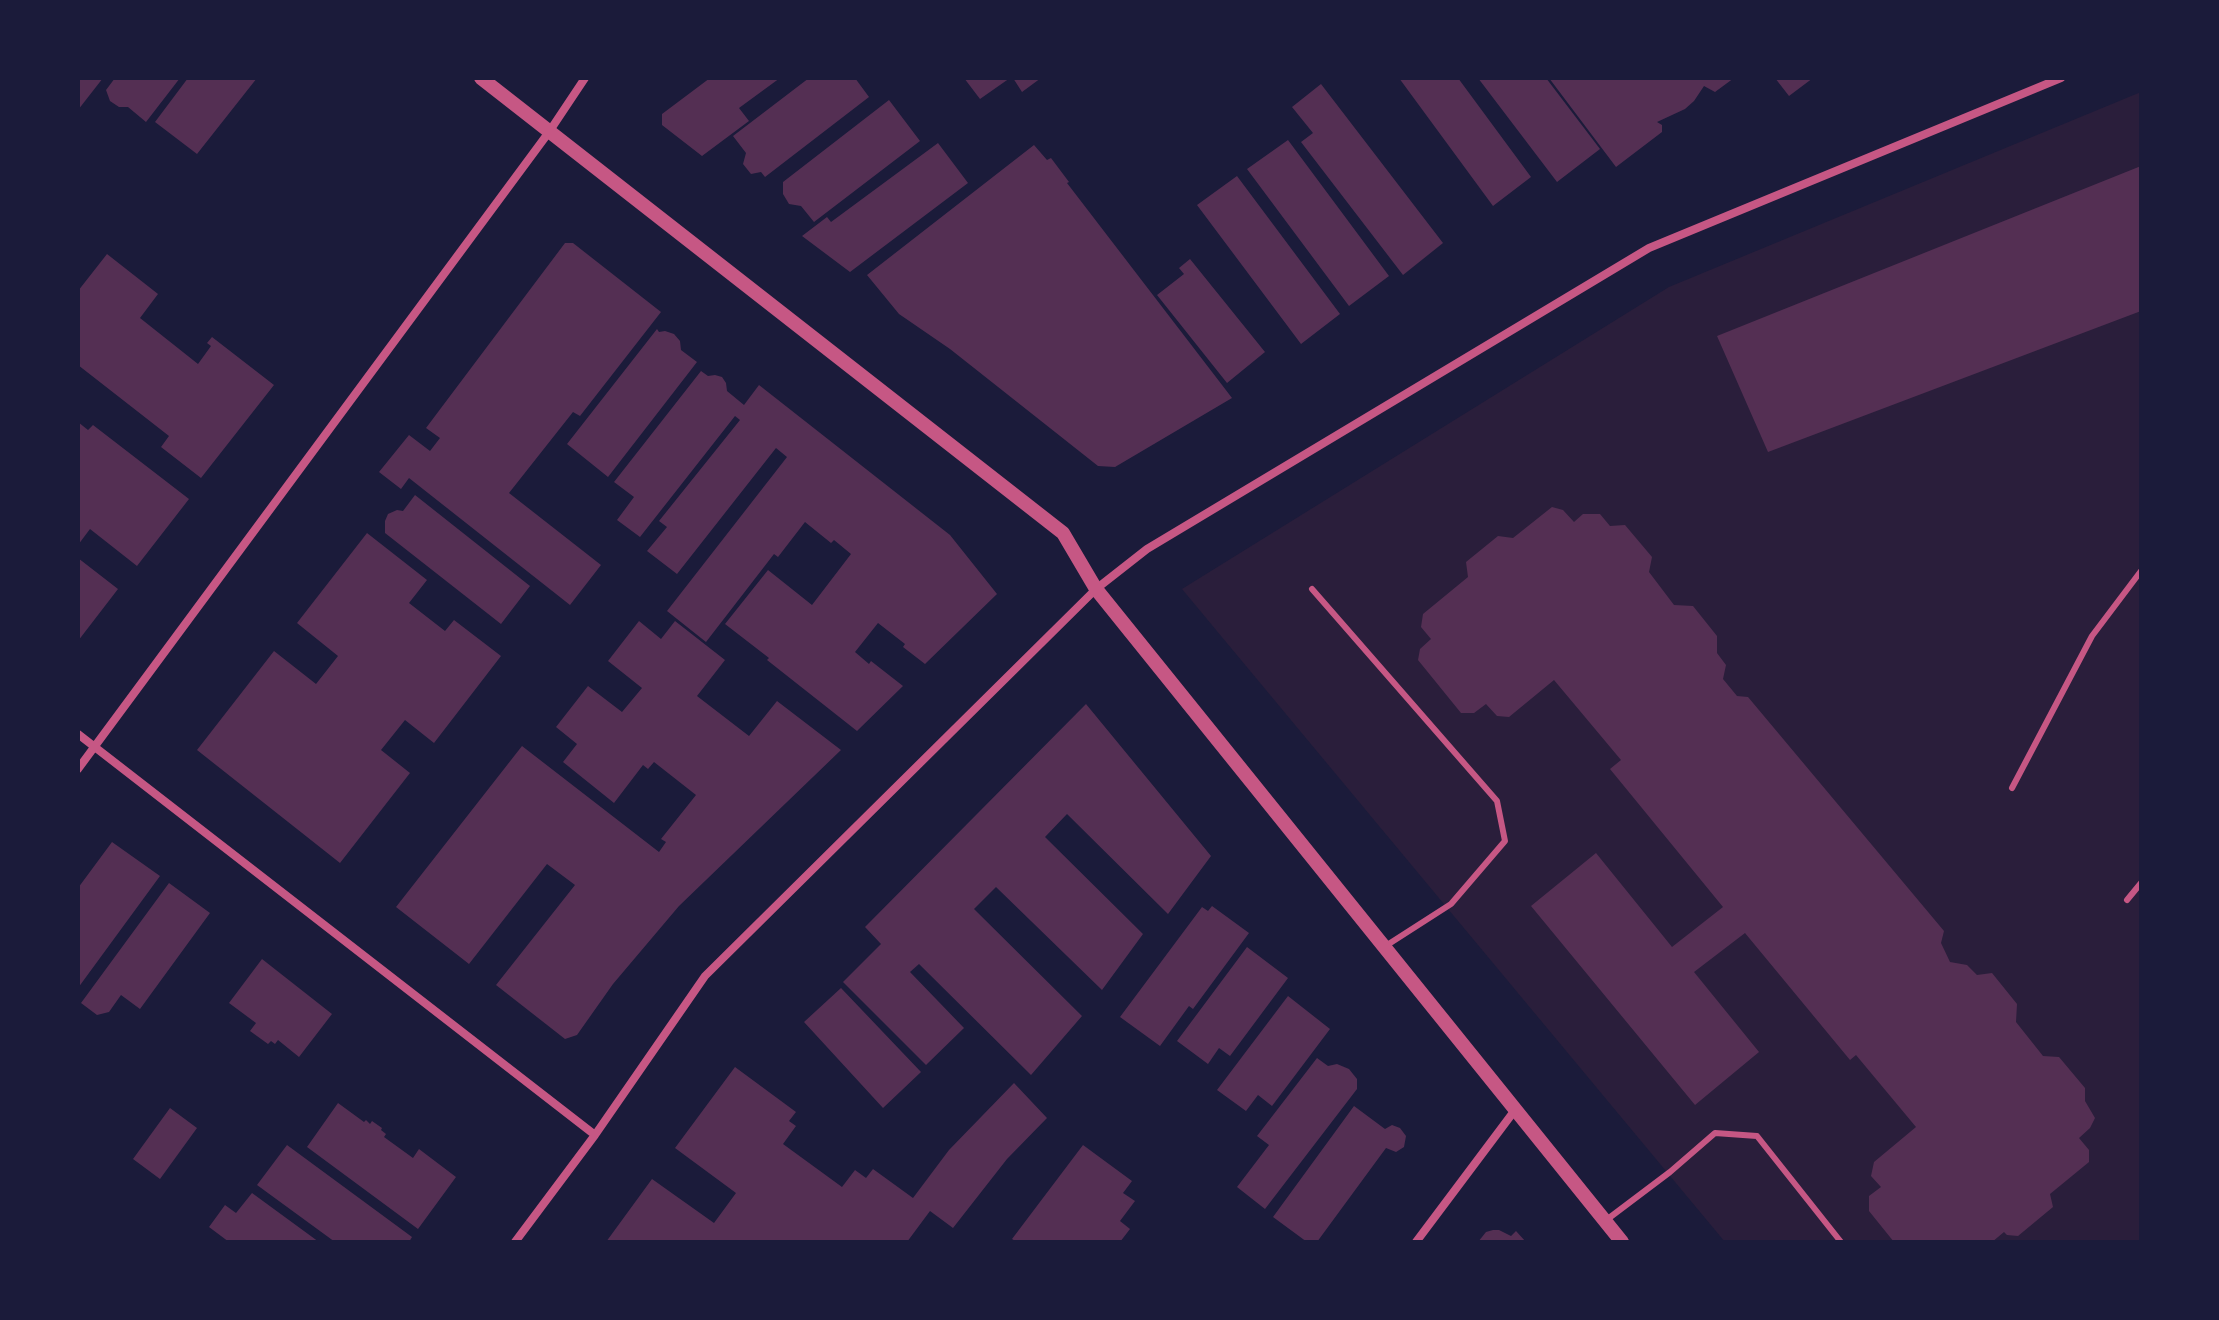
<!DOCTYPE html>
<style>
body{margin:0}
#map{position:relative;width:2219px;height:1320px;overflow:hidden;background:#1b1b3a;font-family:"Roboto Condensed",sans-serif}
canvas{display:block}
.frame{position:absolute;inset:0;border:80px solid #1b1b3a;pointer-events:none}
</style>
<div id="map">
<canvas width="2219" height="1320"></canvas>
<div class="frame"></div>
</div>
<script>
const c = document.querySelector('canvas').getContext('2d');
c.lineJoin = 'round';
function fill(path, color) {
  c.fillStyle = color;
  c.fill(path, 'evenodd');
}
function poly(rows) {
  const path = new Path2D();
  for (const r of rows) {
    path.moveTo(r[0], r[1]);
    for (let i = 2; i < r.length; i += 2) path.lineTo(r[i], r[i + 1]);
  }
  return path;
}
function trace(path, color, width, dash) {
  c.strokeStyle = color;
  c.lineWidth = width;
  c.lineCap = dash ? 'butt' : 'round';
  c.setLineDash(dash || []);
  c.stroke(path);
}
fill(poly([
 [2141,92,2141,1242,1725,1242,1182,589,1669,287]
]), '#2a1e3b');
fill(poly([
 [78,78,103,78,78,110],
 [115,78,180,78,146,122,128,107,119,107,110,101,106,90],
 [188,78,257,78,197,154,155,122],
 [710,78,780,78,739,108,749,121,702,156,662,125,662,114],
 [809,78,855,78,869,97,765,177,761,172,751,174,743,164,746,153,733,136],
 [964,78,1010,78,980,99],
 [1013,78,1041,78,1022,92],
 [1399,78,1458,78,1531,177,1493,206],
 [1478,78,1546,78,1600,149,1557,182],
 [1549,78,1734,78,1715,92,1704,86,1694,101,1685,109,1657,122,1662,125,1662,132,1616,167],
 [1775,78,1813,78,1789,96],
 [1321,84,1443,243,1403,275,1301,142,1313,133,1292,107],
 [889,100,920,141,814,222,801,206,789,204,783,194,783,182],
 [1288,140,1389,276,1349,306,1247,169],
 [938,143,968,183,850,272,802,236,827,217,831,222],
 [1034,145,1047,160,1051,158,1069,182,1067,183,1232,398,1115,467,1098,466,950,349,899,314,867,275],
 [2141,166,2141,311,1768,452,1717,336],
 [1237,176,1340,314,1301,344,1197,205],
 [565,243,573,243,661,312,580,416,573,412,509,493,601,565,570,605,409,478,401,489,379,472,409,435,430,451,440,438,426,428],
 [107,254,158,294,140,318,198,364,211,346,207,343,212,337,274,385,201,478,161,447,169,436,78,365,78,291],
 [1190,259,1265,352,1227,383,1157,295,1184,274,1179,268],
 [657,329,659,332,665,331,674,334,680,341,681,350,697,362,608,477,567,444],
 [701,371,708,376,715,375,722,377,726,383,727,391,744,405,759,385,950,535,997,594,925,664,903,647,905,644,878,623,855,652,869,664,871,661,903,686,857,731,767,660,769,658,725,624,768,570,812,605,851,554,834,540,831,543,805,522,778,557,774,554,706,642,667,611,787,457,776,448,677,574,647,551,667,527,659,521,740,420,735,416,640,537,617,520,634,497,614,482],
 [78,422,88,430,93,425,189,499,137,566,90,529,78,545],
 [415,495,530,586,501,624,385,533,385,521,388,514,397,510,403,511],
 [1552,507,1563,510,1574,522,1583,514,1600,514,1610,526,1625,525,1652,557,1649,572,1674,605,1693,606,1717,636,1717,653,1726,665,1723,679,1737,696,1748,697,1944,931,1941,943,1950,962,1967,965,1977,975,1992,973,2017,1004,2016,1022,2043,1056,2059,1057,2085,1088,2085,1101,2095,1118,2090,1128,2079,1138,2089,1150,2089,1162,2050,1194,2053,1207,2018,1236,2007,1235,2004,1232,1992,1242,1894,1242,1869,1211,1869,1196,1881,1187,1871,1176,1874,1162,1916,1127,1856,1055,1850,1060,1745,933,1694,972,1759,1052,1695,1105,1531,906,1596,853,1672,947,1723,907,1610,769,1621,760,1554,680,1509,717,1497,716,1486,704,1474,713,1461,713,1418,660,1420,649,1431,639,1421,627,1423,614,1468,577,1466,562,1498,536,1513,538],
 [367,533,427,580,409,603,445,631,454,620,501,656,434,743,405,720,381,750,410,773,340,863,197,750,274,651,316,684,338,656,297,623],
 [78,558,118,589,78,641],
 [639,621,661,639,675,621,725,660,697,696,749,736,777,701,841,750,679,906,613,984,577,1035,565,1039,496,985,575,885,547,864,469,964,396,907,522,746,659,852,666,842,661,839,696,795,654,762,648,769,643,765,614,803,563,762,577,744,556,727,588,686,622,712,642,688,608,661],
 [1086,704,1211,856,1168,914,1067,814,1045,837,1143,934,1102,990,996,887,974,909,1082,1016,1031,1075,919,964,910,972,964,1028,926,1065,843,982,881,944,865,927],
 [112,842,160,876,78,988,78,888],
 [169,883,210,913,140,1009,121,995,109,1012,97,1015,81,1003],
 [1212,906,1249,933,1193,1009,1189,1006,1160,1046,1120,1017,1202,907,1208,911],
 [1247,947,1288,978,1230,1056,1219,1048,1208,1064,1177,1041],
 [262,959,332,1014,299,1057,278,1040,275,1044,271,1041,268,1044,250,1031,256,1023,229,1003],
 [841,988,921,1072,883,1108,804,1022],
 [1288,996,1330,1029,1272,1106,1258,1095,1246,1111,1217,1090],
 [1317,1058,1328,1066,1337,1064,1349,1069,1357,1079,1357,1089,1265,1209,1237,1187,1269,1145,1257,1136],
 [735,1067,796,1112,789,1121,796,1126,783,1144,842,1187,855,1170,866,1178,873,1169,913,1198,949,1150,1014,1083,1047,1118,1007,1159,953,1228,930,1211,907,1242,606,1242,652,1179,714,1223,736,1193,675,1148],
 [338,1103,364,1122,366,1120,370,1124,372,1121,382,1128,381,1130,386,1134,384,1137,413,1158,419,1149,456,1177,418,1229,307,1147],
 [1354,1106,1385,1129,1392,1125,1400,1128,1406,1136,1404,1147,1396,1152,1386,1148,1317,1242,1307,1242,1273,1217],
 [170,1108,197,1128,160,1179,133,1159],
 [287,1145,412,1237,409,1242,335,1242,257,1185],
 [1083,1145,1132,1181,1123,1193,1135,1201,1120,1221,1130,1229,1120,1242,1017,1242,1012,1239],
 [252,1193,319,1242,229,1242,209,1227,225,1205,236,1213],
 [1493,1230,1499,1230,1511,1236,1516,1231,1526,1242,1478,1242,1486,1232]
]), '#542f53');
trace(poly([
 [1312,589,1497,801,1505,841,1451,904,1384,947],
 [2012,788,2092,636,2141,571],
 [2127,900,2141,883],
 [1605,1221,1670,1172,1715,1133,1757,1136,1841,1242]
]), '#c65784', 6);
trace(poly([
 [78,734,595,1135],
 [78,769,549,132,585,78],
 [515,1242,595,1135,705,976,1096,589,1147,549,1649,248,2061,78],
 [1416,1242,1515,1110]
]), '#c65784', 8);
trace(poly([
 [481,78,1063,533,1096,589,1622,1242]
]), '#c65784', 14);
</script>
